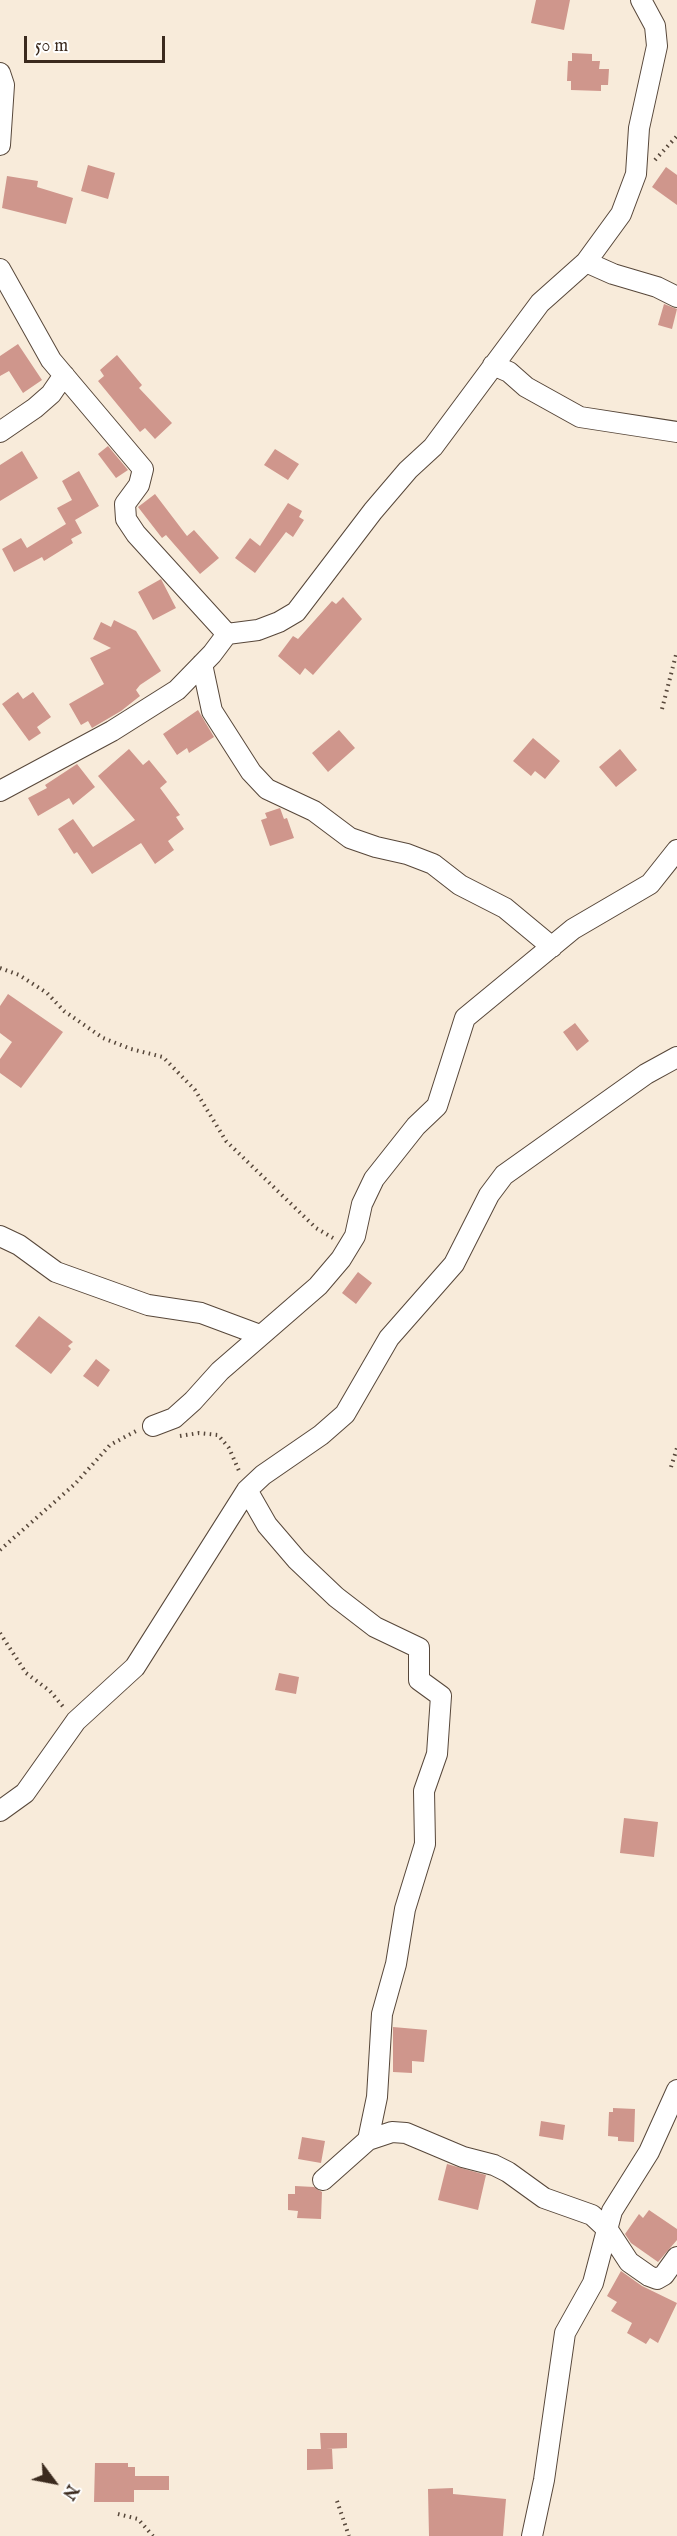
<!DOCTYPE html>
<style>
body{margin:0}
#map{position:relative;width:677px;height:2536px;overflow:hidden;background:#f8ebda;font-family:"IM FELL English",serif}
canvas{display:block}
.north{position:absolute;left:24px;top:2452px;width:60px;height:60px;-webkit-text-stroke:4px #fff;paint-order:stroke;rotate:122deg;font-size:16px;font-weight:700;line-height:24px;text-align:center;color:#3b2a1e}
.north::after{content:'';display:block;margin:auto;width:21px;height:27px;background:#3b2a1e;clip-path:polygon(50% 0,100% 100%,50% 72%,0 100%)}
.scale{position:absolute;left:24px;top:36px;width:141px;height:27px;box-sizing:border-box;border:3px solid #3b2a1e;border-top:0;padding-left:8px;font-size:18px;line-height:21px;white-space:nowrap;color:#3b2a1e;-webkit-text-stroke:4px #fff;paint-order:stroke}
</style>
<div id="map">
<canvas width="677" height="2536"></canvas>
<div class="north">N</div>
<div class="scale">50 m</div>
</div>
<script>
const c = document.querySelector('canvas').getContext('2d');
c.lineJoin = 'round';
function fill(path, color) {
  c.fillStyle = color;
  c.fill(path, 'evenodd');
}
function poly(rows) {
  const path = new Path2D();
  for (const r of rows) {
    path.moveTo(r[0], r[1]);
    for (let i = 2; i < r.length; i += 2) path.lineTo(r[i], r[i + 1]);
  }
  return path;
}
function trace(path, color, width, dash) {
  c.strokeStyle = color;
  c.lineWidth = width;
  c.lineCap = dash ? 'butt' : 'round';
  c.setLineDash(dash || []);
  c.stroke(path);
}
fill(poly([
 [536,0,570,0,564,30,531,23],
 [572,53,592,54,592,61,600,61,599,69,609,69,608,85,601,85,601,91,571,90,571,81,567,81,568,61,572,61],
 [88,165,115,173,108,199,81,191],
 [666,167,677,175,677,205,652,187],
 [7,176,38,181,37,187,73,198,66,224,2,208],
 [664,304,677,309,672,329,658,325],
 [18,344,42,380,23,393,9,371,0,376,0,356],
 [117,355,142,385,139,388,172,423,155,439,145,428,140,432,98,381,104,376,100,370],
 [108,446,128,470,116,478,98,454],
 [275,449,299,464,288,480,264,465],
 [22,451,38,478,0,501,0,465],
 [79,471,99,506,75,520,82,533,71,539,73,543,44,561,42,557,14,572,2,549,21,538,27,548,66,524,57,508,72,500,62,481],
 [155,494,187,536,194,530,219,558,200,574,166,535,162,538,138,507],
 [288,503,302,511,299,517,304,520,293,537,286,532,255,573,235,558,250,538,260,546],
 [161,579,176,608,153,620,138,592],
 [343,597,362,619,313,675,305,668,300,675,278,656,293,636,298,639,332,601,336,604],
 [114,620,136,631,161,671,140,685,136,690,140,696,121,711,92,728,88,721,81,725,69,704,104,684,90,658,111,648,93,639,101,622,111,627],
 [18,692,23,699,33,692,51,717,37,727,41,733,29,741,2,704],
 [198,710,214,737,189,753,187,748,177,755,163,734],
 [339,730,355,748,328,772,312,753],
 [533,738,560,761,545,779,535,771,531,776,513,761],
 [129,749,143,765,149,760,167,782,160,788,180,815,176,817,184,829,168,841,174,850,155,864,141,843,92,874,77,852,74,854,58,829,73,819,93,847,135,820,98,776],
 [620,749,637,770,616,787,599,767],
 [77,764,95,787,73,805,69,798,38,816,28,798,47,788,45,785],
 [280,808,284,819,287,818,294,838,270,846,261,820,267,818,265,813],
 [8,994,63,1032,21,1088,0,1073,0,1059,12,1042,0,1033,0,1006],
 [575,1023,589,1041,577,1051,563,1032],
 [358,1272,372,1283,356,1304,342,1293],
 [39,1316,73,1342,68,1346,71,1349,51,1374,15,1346],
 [96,1359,110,1370,98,1387,83,1376],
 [279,1673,299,1677,296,1694,275,1690],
 [624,1818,658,1822,654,1857,620,1853],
 [393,2027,427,2030,424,2062,412,2061,412,2073,393,2072],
 [613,2108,635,2109,634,2142,618,2141,618,2137,608,2136,609,2112,613,2112],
 [541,2121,565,2125,563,2140,539,2136],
 [302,2137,325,2141,321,2163,298,2159],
 [447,2164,486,2175,478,2210,438,2200],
 [295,2186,314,2187,322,2192,321,2219,297,2218,298,2211,288,2210,288,2194,295,2194],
 [649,2210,677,2229,677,2240,658,2262,631,2243,625,2234,639,2214,643,2218],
 [621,2271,642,2286,677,2303,658,2343,650,2338,646,2344,627,2333,632,2323,611,2311,617,2302,607,2296],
 [320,2433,347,2433,347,2448,326,2449,332,2449,333,2469,307,2470,307,2449,321,2449],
 [95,2463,128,2463,128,2467,135,2467,135,2476,169,2476,169,2490,134,2490,134,2502,94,2502],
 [453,2488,453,2494,506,2499,503,2536,429,2536,428,2489]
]), '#cf968c');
const street = poly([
 [0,73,4,85,0,145],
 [586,262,613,274,657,287,677,297],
 [0,269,51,360,143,469,139,485,125,504,126,519,136,534,227,634,258,630,279,622,296,612,373,511,408,470,433,447,540,303,586,262,621,214,636,174,639,128,657,46,655,26,641,0],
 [493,365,509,372,526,387,580,417,677,432],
 [0,432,35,408,51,394,64,375],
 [202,664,212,711,251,772,267,789,314,811,350,838,376,847,407,854,433,864,460,885,505,908,552,947],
 [0,791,112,731,177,690,212,654,227,634],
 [0,1236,19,1245,56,1272,148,1305,201,1313,260,1335],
 [153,1426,174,1418,193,1401,220,1371,318,1286,341,1259,355,1236,362,1204,374,1179,416,1126,437,1106,465,1018,573,929,650,884,677,850],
 [247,1490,267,1525,297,1560,336,1597,375,1627,419,1648,419,1680,441,1696,437,1754,424,1791,425,1844,405,1909,396,1964,382,2014,377,2097,368,2140],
 [0,1811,25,1793,76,1721,135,1667,247,1490,263,1475,321,1435,345,1414,389,1338,454,1264,489,1195,504,1175,646,1074,677,1057],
 [323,2180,368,2140,392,2132,406,2133,463,2157,494,2165,508,2172,544,2198,592,2215,608,2230,629,2262,649,2276,657,2279,664,2275,677,2257],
 [532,2536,544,2480,565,2333,593,2283,612,2211,649,2152,677,2090]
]);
trace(street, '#57473a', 22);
trace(poly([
 [655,160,677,136],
 [662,709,677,651],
 [0,968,19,975,47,993,64,1011,103,1038,131,1049,163,1057,195,1090,226,1141,316,1228,333,1238],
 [180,1436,199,1433,218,1435,229,1448,240,1473],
 [671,1467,677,1448],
 [0,1550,75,1484,110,1445,136,1431],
 [0,1633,26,1673,50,1691,65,1709],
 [337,2501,349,2536],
 [118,2514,138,2519,153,2536]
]), '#57473a', 4, [1.5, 4.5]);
trace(street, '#fff', 20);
</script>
